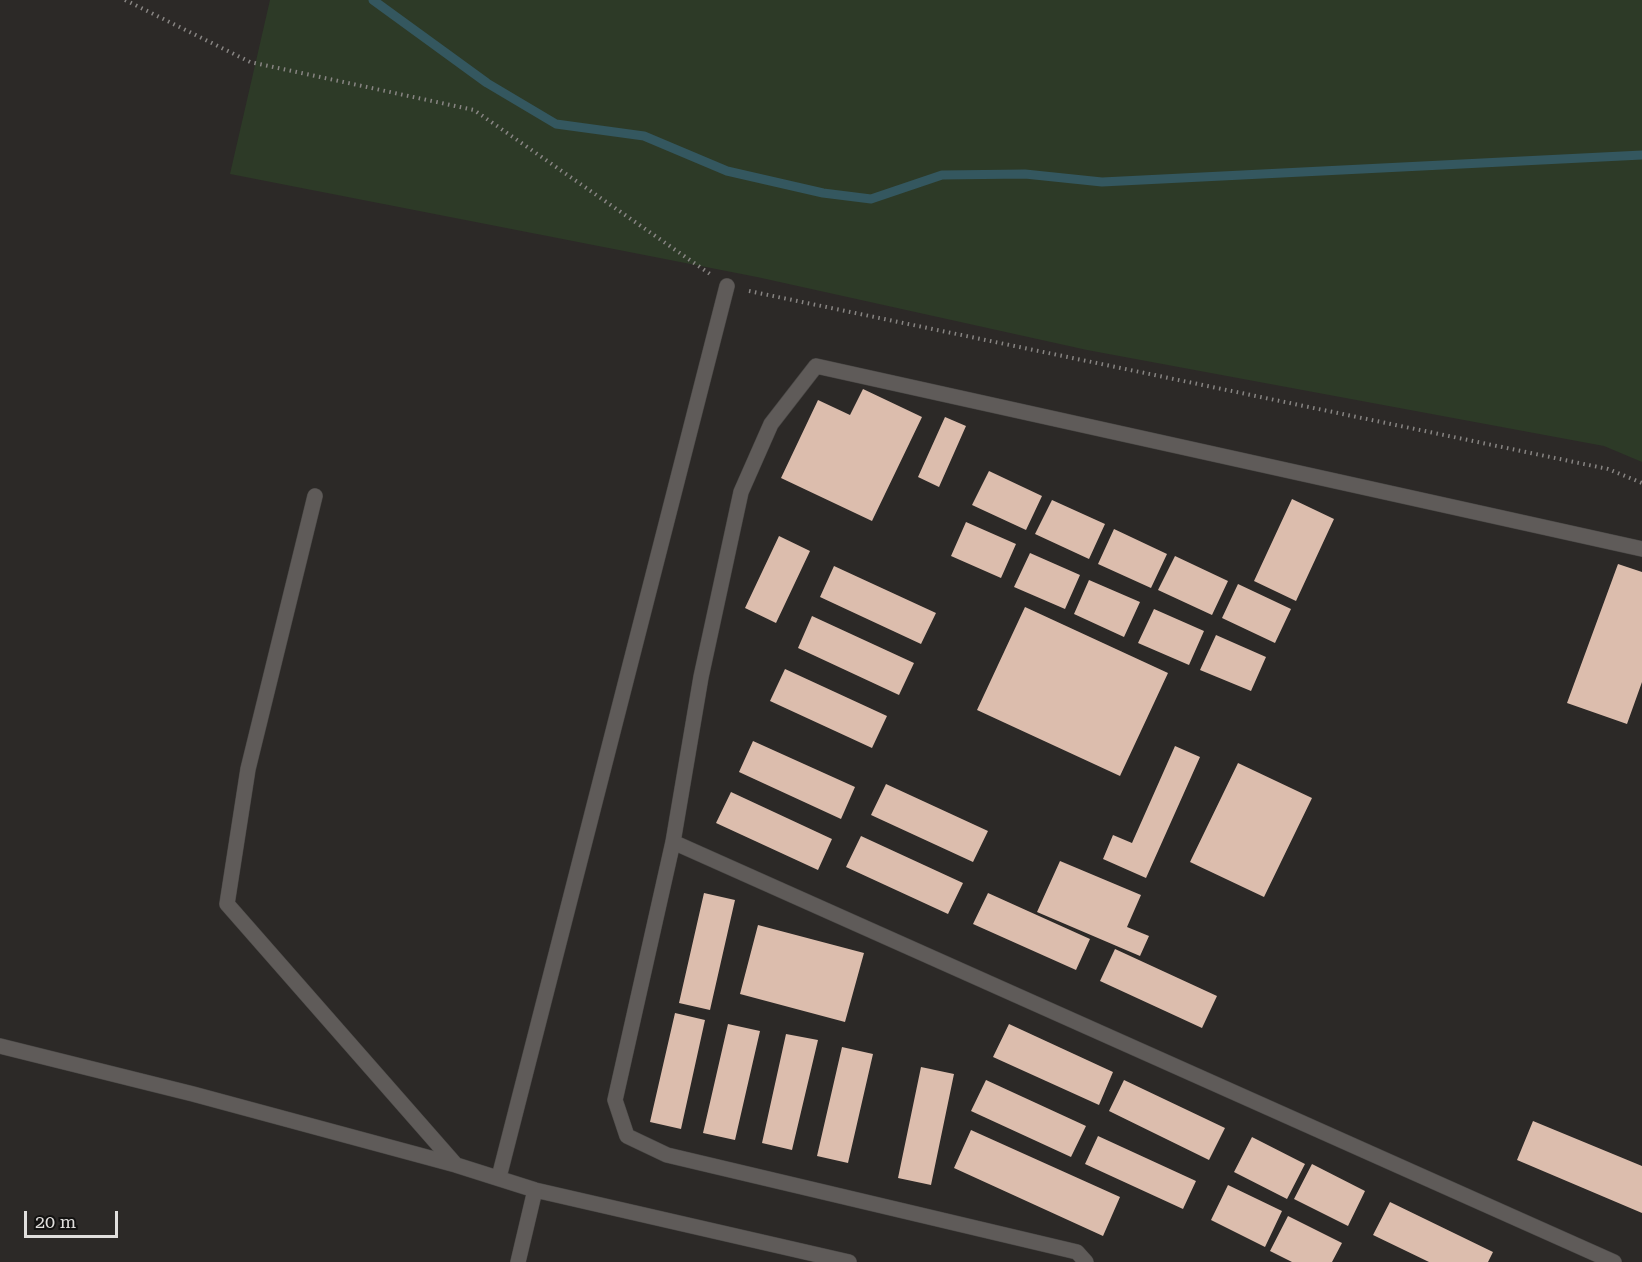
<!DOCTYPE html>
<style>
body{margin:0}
#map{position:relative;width:1642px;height:1262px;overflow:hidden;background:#2c2927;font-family:"Roboto Serif",serif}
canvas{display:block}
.scale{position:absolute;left:24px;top:1211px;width:94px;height:27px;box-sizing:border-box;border:3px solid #e1dfdd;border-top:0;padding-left:8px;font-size:18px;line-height:21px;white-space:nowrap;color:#e1dfdd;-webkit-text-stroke:4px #131211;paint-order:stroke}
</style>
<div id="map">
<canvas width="1642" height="1262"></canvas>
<div class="scale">20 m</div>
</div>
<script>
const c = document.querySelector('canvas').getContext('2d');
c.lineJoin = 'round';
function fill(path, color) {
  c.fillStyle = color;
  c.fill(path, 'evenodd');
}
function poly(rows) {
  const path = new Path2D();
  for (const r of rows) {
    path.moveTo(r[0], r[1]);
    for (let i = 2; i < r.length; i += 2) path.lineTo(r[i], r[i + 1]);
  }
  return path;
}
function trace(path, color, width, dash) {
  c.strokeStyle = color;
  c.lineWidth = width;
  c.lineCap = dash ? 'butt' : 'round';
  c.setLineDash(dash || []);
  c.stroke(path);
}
fill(poly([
 [270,0,1642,0,1642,462,1604,446,1087,350,757,277,230,174]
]), '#2d3a27');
trace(poly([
 [373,0,487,83,556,124,644,136,727,171,823,193,871,199,942,175,1025,174,1102,182,1642,155]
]), '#34575f', 9);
fill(poly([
 [863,389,922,417,872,521,781,478,818,400,850,415],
 [945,417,966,426,939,487,918,477],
 [989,471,1042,496,1026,530,972,505],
 [1292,499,1334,519,1296,601,1254,581],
 [1052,500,1105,524,1089,559,1035,534],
 [966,522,1016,544,1001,578,951,556],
 [1114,529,1167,554,1151,588,1098,564],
 [779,536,810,551,776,623,745,608],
 [1030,553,1080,575,1065,609,1014,587],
 [1175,556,1228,581,1212,615,1158,590],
 [1618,564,1642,572,1642,682,1627,724,1567,703],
 [834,566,936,613,921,644,820,597],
 [1089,580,1140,602,1124,637,1074,614],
 [1238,584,1291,609,1275,643,1222,618],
 [1025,607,1168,673,1120,776,977,710],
 [1154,609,1204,631,1189,665,1138,643],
 [812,616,914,663,899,695,798,648],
 [1216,635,1266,657,1251,691,1200,670],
 [785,669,887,716,872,748,770,701],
 [753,741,855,787,841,819,739,772],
 [1175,746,1200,757,1146,878,1103,859,1113,835,1132,843],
 [1238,763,1312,798,1264,897,1190,862],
 [886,784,988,831,973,862,871,815],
 [731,792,832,839,818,870,716,823],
 [861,836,963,883,948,914,846,867],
 [1060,861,1141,895,1127,927,1149,936,1140,956,1037,912],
 [704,893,735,900,710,1010,679,1003],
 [988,893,1090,939,1076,970,973,924],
 [758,925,864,953,845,1022,740,994],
 [1115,949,1217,996,1202,1028,1100,981],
 [675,1013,705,1020,681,1129,650,1122],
 [728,1024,760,1031,735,1140,703,1133],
 [1009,1024,1113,1072,1099,1105,993,1057],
 [786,1034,818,1040,792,1150,762,1143],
 [842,1047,873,1054,848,1163,817,1156],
 [921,1067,954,1074,931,1185,898,1178],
 [986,1080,1086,1126,1071,1157,971,1111],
 [1124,1080,1225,1128,1209,1160,1109,1111],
 [1533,1121,1642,1166,1642,1213,1517,1160],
 [971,1130,1120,1197,1103,1236,954,1168],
 [1098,1136,1196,1181,1183,1209,1085,1164],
 [1252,1137,1305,1164,1287,1199,1234,1172],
 [1312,1164,1365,1191,1348,1226,1294,1199],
 [1228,1185,1282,1211,1265,1247,1211,1220],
 [1390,1202,1493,1252,1488,1262,1429,1262,1373,1235],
 [1288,1216,1342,1243,1332,1262,1292,1262,1270,1251]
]), '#dcbdad');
const minor = poly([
 [315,496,248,769,227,904,456,1165,535,1190,849,1262],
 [673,842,1614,1262],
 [0,1046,193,1094,456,1165],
 [499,1177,727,286],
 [518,1262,535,1190],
 [1086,1262,1077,1252,667,1155,627,1136,615,1100,673,842,701,677,741,492,771,424,816,366,1642,549]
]);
trace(minor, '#494745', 16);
trace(poly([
 [125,0,250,62,474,110,710,274],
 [749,291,1608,469,1642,483]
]), '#888583', 4, [1.5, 4.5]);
trace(minor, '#5f5b59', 15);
</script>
